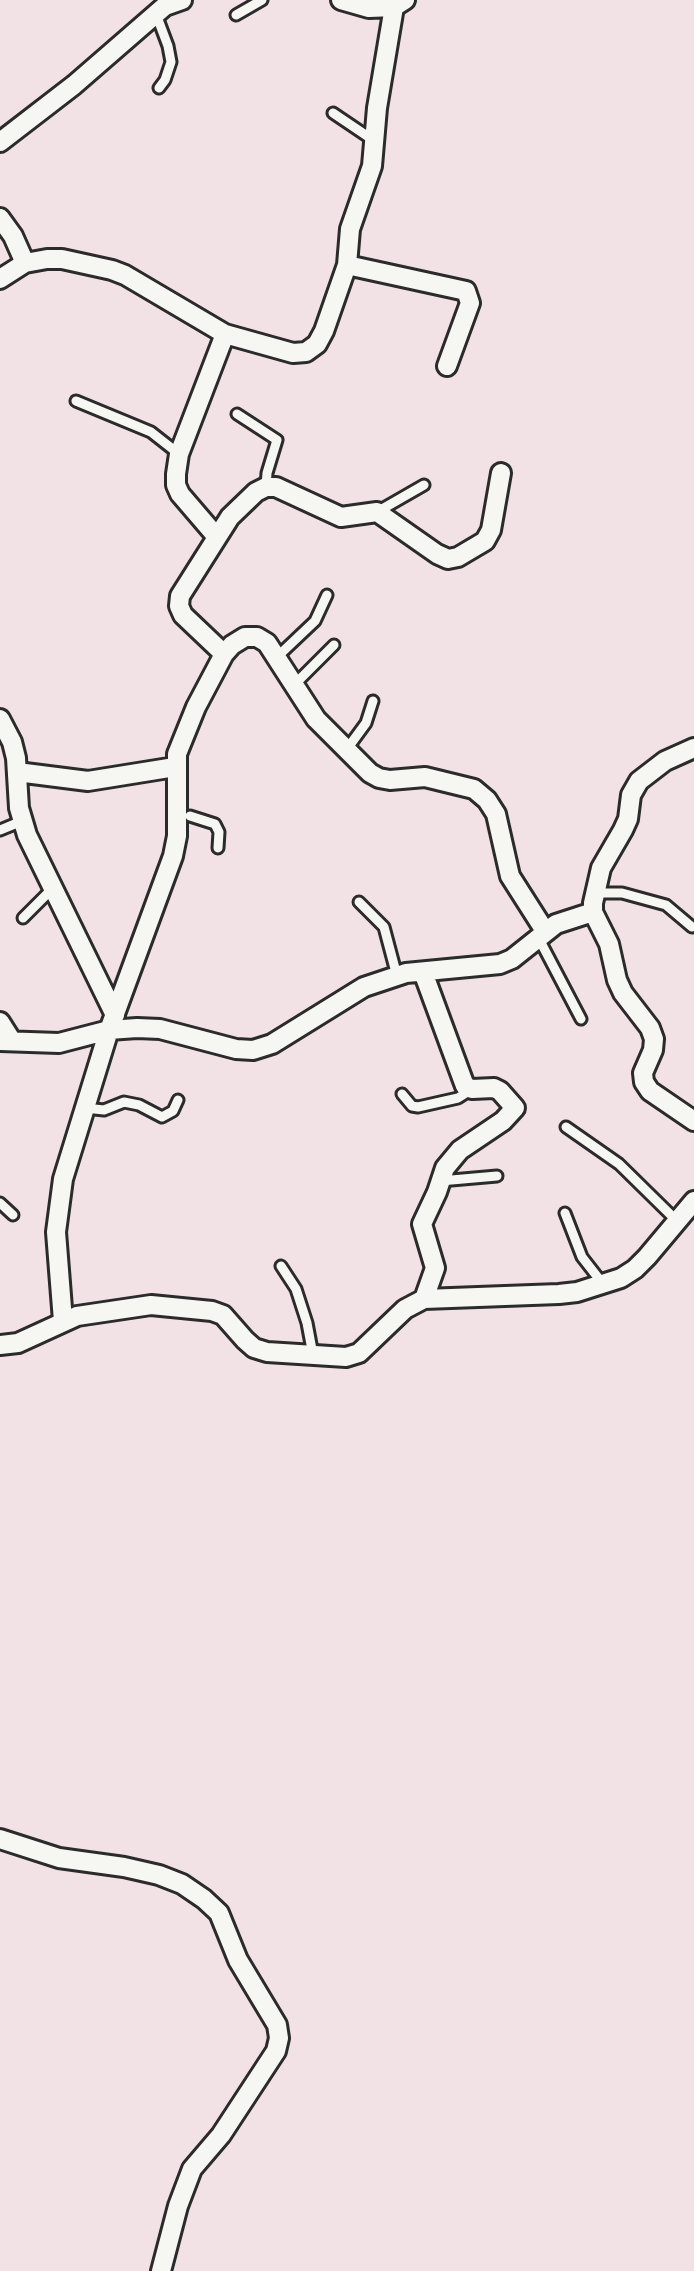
<!DOCTYPE html>
<style>
body{margin:0}
canvas{display:block;background:#f2e2e5}
</style>
<canvas width="694" height="2271"></canvas>
<script>
const c = document.querySelector('canvas').getContext('2d');
c.lineJoin = 'round';
function poly(rows) {
  const path = new Path2D();
  for (const r of rows) {
    path.moveTo(r[0], r[1]);
    for (let i = 2; i < r.length; i += 2) path.lineTo(r[i], r[i + 1]);
  }
  return path;
}
function trace(path, color, width, dash) {
  c.strokeStyle = color;
  c.lineWidth = width;
  c.lineCap = dash ? 'butt' : 'round';
  c.setLineDash(dash || []);
  c.stroke(path);
}
const lane = poly([
 [156,14,168,46,171,62,165,80,159,88],
 [236,15,262,0],
 [333,113,373,140],
 [76,401,151,432,179,454],
 [237,414,277,440,267,473,266,487],
 [377,512,424,485],
 [277,657,315,621,327,595],
 [294,685,334,645],
 [347,749,366,723,373,701],
 [190,816,215,824,219,832,218,848],
 [0,830,22,821],
 [595,893,622,893,666,905,692,927],
 [359,902,384,927,397,976],
 [23,918,53,888],
 [538,937,581,1019],
 [402,1094,412,1106,418,1107,458,1098,472,1089],
 [85,1108,104,1110,124,1102,139,1105,162,1117,173,1111,178,1100],
 [566,1127,619,1164,677,1221],
 [440,1181,497,1176],
 [0,1203,13,1215],
 [565,1213,582,1257,603,1284],
 [281,1266,296,1289,307,1323,313,1355]
]);
const street = poly([
 [341,0,369,8,394,7,405,0],
 [0,142,74,85,165,6,182,0],
 [0,218,13,236,25,263],
 [347,265,466,291,470,303,447,366],
 [0,279,25,263,47,259,62,259,112,270,125,275,225,334,293,353,306,352,317,344,324,331,347,265,350,229,372,166,377,108,394,7],
 [216,536,180,494,176,485,176,474,179,454,225,334],
 [224,654,183,615,179,606,180,596,230,517,256,492,266,487,276,487,341,517,377,512,437,554,448,559,458,557,485,541,491,530,501,473],
 [0,719,12,742,16,758,19,808,27,835,115,1015],
 [694,748,665,761,639,781,631,795,628,819,623,830,601,868,593,903,593,912,609,944,617,980,623,993,650,1028,654,1039,653,1050,643,1073,644,1082,650,1091,694,1121],
 [17,772,88,781,175,767],
 [423,972,465,1086,472,1089,494,1088,500,1091,515,1108,503,1121,460,1150,445,1168,437,1192,422,1224,435,1268,424,1299],
 [0,1022,12,1041],
 [0,1041,59,1043,109,1030,137,1028,160,1029,236,1049,253,1050,272,1044,364,987,406,973,500,964,512,959,556,924,593,912],
 [63,1321,56,1232,63,1179,109,1030,173,856,177,836,177,754,196,707,224,654,232,645,245,637,257,637,267,643,316,719,370,773,379,778,390,780,425,777,474,789,487,800,496,814,510,876,545,931],
 [0,1345,18,1343,77,1316,151,1305,212,1311,223,1315,245,1340,254,1348,267,1352,346,1357,359,1353,405,1309,424,1299,559,1294,577,1292,621,1278,635,1269,647,1257,694,1201],
 [0,1839,59,1858,124,1867,159,1875,182,1884,204,1899,219,1913,238,1960,277,2025,279,2038,276,2051,221,2135,192,2169,178,2206,161,2271]
]);
trace(lane, '#2b2b2b', 15);
trace(street, '#2b2b2b', 24);
trace(lane, '#f6f6f2', 9);
trace(street, '#f6f6f2', 18);
</script>
